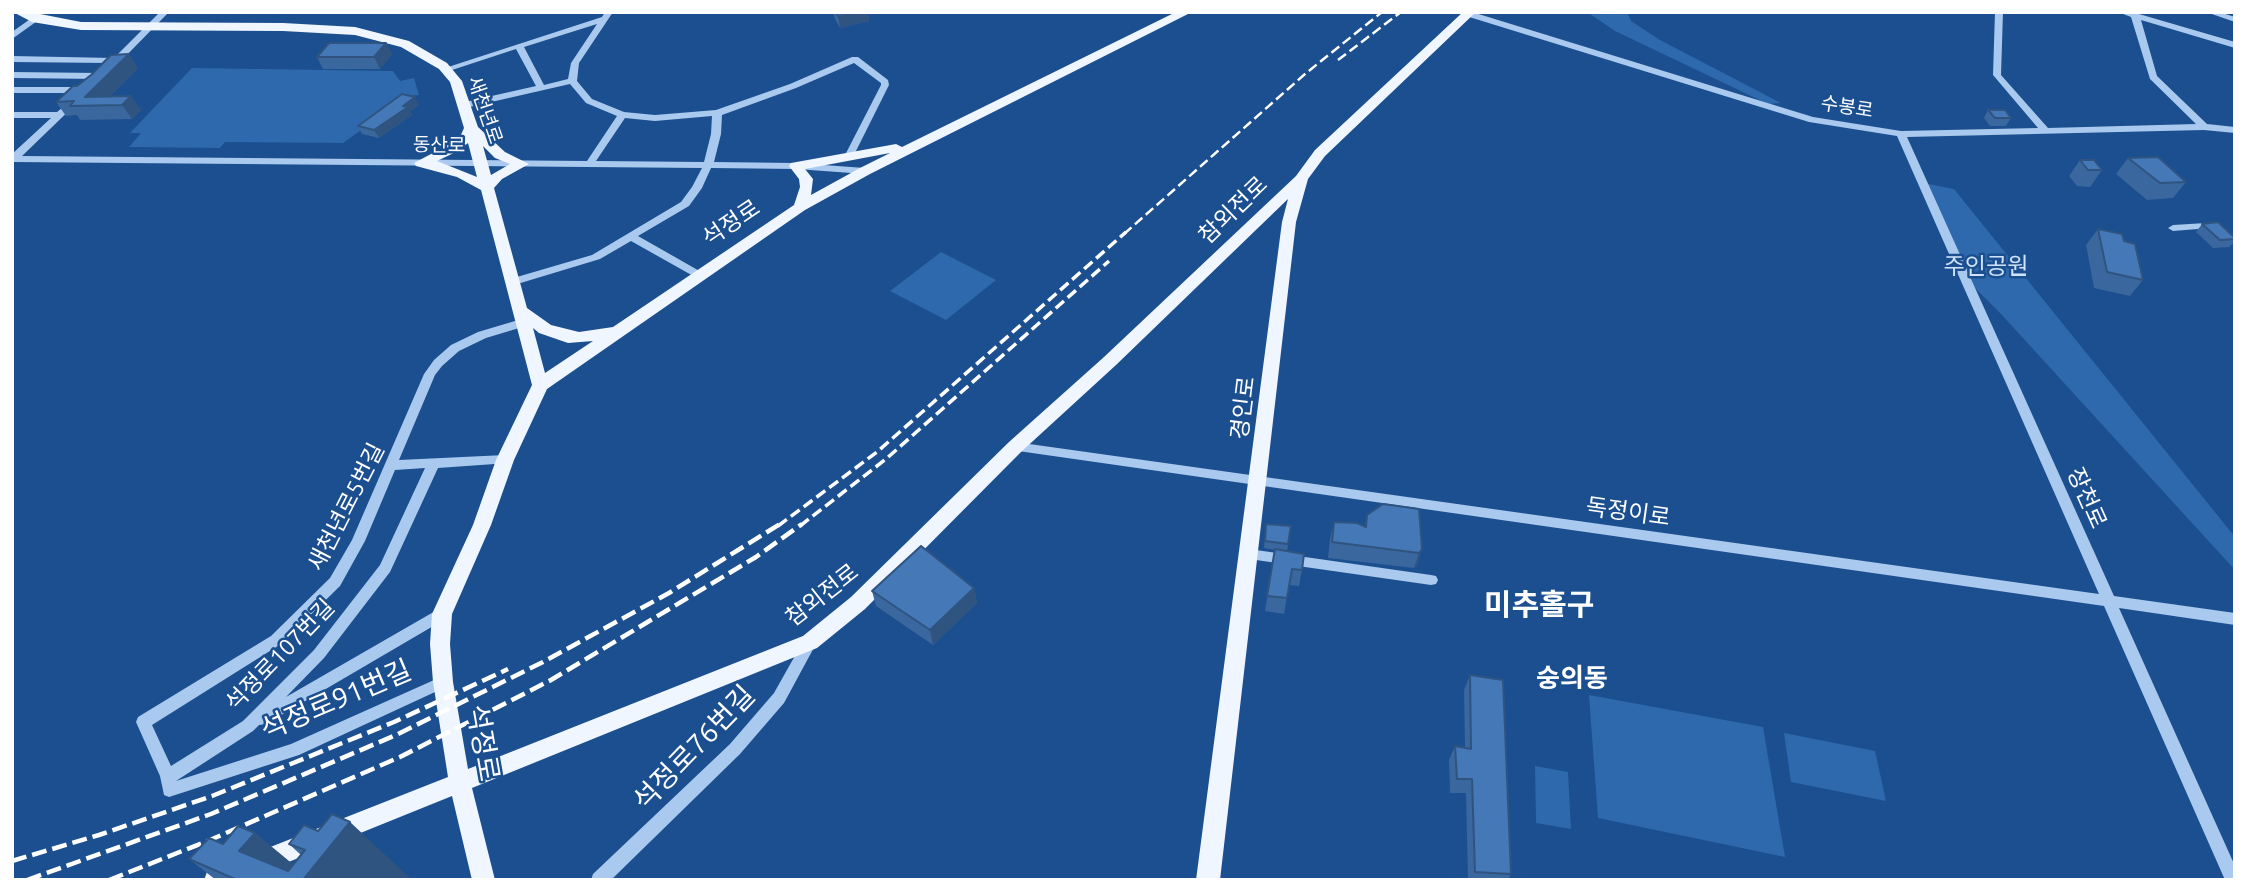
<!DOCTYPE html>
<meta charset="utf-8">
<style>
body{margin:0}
#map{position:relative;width:2247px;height:892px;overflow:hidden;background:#1b4f8f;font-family:Ubuntu,sans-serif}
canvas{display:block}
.frame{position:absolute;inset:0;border:14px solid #fff;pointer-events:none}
</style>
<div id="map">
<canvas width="2247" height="892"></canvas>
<div class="frame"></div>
</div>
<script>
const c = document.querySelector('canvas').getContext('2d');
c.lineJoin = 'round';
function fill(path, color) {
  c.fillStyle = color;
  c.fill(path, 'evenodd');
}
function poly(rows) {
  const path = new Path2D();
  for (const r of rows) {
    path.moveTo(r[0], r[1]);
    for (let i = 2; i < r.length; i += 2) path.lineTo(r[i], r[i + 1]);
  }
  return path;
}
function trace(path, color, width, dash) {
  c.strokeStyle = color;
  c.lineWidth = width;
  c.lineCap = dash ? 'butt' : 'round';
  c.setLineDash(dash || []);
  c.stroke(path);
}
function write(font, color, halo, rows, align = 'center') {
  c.font = font + ' Ubuntu,"Noto Sans KR",sans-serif';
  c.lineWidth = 5;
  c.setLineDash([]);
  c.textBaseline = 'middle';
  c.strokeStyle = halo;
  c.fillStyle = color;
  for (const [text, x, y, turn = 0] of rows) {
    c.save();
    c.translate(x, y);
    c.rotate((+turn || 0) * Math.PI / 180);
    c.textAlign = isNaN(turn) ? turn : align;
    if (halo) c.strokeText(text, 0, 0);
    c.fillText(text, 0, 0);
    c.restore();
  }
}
fill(poly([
 [1587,12,1627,12,1631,21,1660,40,1781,103,1768,104,1615,31],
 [192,68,393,71,400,81,414,78,419,95,409,96,343,143,225,142,220,148,129,147,141,133,130,133],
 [1924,183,1954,189,2235,537,2235,570,2001,314,1967,280],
 [941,252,996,280,946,320,890,291],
 [1589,695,1763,727,1785,857,1598,818],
 [1784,733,1875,751,1886,801,1791,782],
 [1535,766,1568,772,1571,829,1536,823]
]), '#2e69ad');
fill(poly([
 [160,12,169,12,114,68,108,68,107,66,109,63,12,62,12,56,114,58,160,12],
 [605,12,613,12,579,63,577,81,592,99,624,112,655,115,716,110,790,84,852,57,858,57,888,80,889,85,852,159,849,160,844,157,881,85,881,83,854,63,796,88,722,115,721,134,714,162,796,163,865,168,870,171,865,174,796,169,711,168,702,188,689,206,638,236,703,273,704,275,703,277,695,277,631,241,600,259,514,285,510,283,509,281,510,279,592,255,681,202,692,187,702,168,12,162,12,154,51,118,12,118,12,112,57,112,75,97,80,100,78,102,22,156,587,161,617,116,586,103,570,84,465,108,460,105,465,102,536,86,516,49,449,71,442,69,602,17,605,12],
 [597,24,571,63,568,79,544,85,524,47,597,24],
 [712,116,711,134,704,162,596,161,625,118,655,121,712,116],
 [1466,12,1472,12,1813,117,1901,131,2038,128,1993,75,1995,12,2003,12,2001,75,2048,128,2196,124,2150,79,2131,17,2118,12,2138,12,2139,14,2235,42,2235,48,2141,20,2157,76,2207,124,2235,127,2235,133,2204,130,1907,137,2114,596,2235,613,2235,625,2119,608,2235,866,2235,880,2225,880,2104,606,1011,450,1009,447,1011,444,1015,442,2099,594,1897,136,1809,122,1466,16,1466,12],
 [2206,12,2219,12,2235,17,2235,22,2206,12],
 [33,17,40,19,12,39,12,32,33,17],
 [12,72,100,73,104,76,100,79,12,78,12,72],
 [12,87,82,87,87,90,82,93,12,93,12,87],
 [2206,223,2210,224,2210,228,2173,231,2168,228,2173,225,2206,223],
 [525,318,531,322,529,325,486,338,459,351,442,366,435,375,399,460,505,455,509,457,511,460,509,463,438,468,390,572,324,658,286,697,437,610,442,608,447,610,449,614,447,618,266,724,259,725,253,731,176,781,291,744,443,676,448,678,450,682,448,686,299,755,169,797,164,795,160,776,136,722,138,717,271,636,330,578,352,540,424,374,434,360,451,345,478,332,525,318],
 [425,468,380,565,314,650,243,721,171,766,152,725,281,644,340,586,365,541,395,470,425,468],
 [1249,549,1431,575,1436,576,1438,580,1436,584,1431,585,1249,559,1244,558,1242,554,1244,550,1249,549],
 [810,636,815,638,817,642,784,703,740,754,611,880,591,880,593,874,730,744,774,693,805,638,810,636]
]), '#a9c9ee');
fill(poly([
 [13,12,30,12,81,22,283,23,355,27,409,41,447,63,462,81,478,127,505,152,529,164,502,179,494,188,527,308,551,325,579,332,613,327,794,205,800,187,799,179,789,166,791,163,896,144,902,147,1176,12,1192,12,870,174,805,210,547,389,514,460,491,525,452,614,450,644,453,682,468,769,803,636,851,597,1009,442,1104,357,1296,176,1315,150,1463,12,1476,12,1325,156,1308,179,1296,222,1220,880,1196,880,1282,222,1288,199,1116,365,1021,452,865,609,817,648,472,788,495,880,472,880,452,796,244,880,204,880,207,872,448,777,433,682,430,644,432,614,473,525,496,460,532,385,481,190,457,177,416,166,414,163,448,145,460,137,464,128,450,82,439,69,401,47,355,35,283,31,81,30,32,22,13,12],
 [468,143,477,177,437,161,458,151,468,143],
 [483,146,495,158,510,164,491,175,483,146],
 [890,153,860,168,811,195,813,179,805,169,890,153],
 [533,328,539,333,568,343,593,341,545,373,533,328]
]), '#f0f6ff');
trace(poly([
 [1338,60,1401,12],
 [1124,234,1305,74,1382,12]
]), '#fff', 2.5, [10, 4.5]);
trace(poly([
 [778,526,877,452,1126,232],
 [800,526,886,459,1109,261]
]), '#fff', 3.5, [11, 5]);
trace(poly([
 [12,861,99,835,212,796,394,722,508,669],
 [27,880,211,814,396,735,543,662,669,593,780,524],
 [109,880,210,840,400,757,551,680,756,557,802,524]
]), '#fff', 4.5, [15, 6]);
fill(poly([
 [833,12,868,12,869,21,840,28,835,19],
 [386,43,392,54,380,69,323,69,317,57],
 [138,68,110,96,131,96,141,110,132,119,80,120,77,115,66,116,56,102,77,86],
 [419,105,410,111,412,115,379,138,362,134,358,126],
 [1988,110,2011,118,2006,126,1990,126,1984,118],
 [2128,158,2186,182,2173,198,2147,200,2116,174],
 [2080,160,2102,170,2090,187,2077,186,2069,176],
 [2202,224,2235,238,2235,241,2229,247,2213,248,2196,232],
 [2098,229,2124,241,2143,280,2130,296,2094,288,2086,245],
 [1367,515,1422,549,1417,565,1414,568,1328,558,1330,538,1334,522,1365,526],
 [1266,524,1291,526,1287,551,1302,570,1299,586,1289,585,1284,614,1265,611,1275,550,1264,548],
 [974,588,977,603,933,645,876,606,872,591],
 [1470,675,1511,874,1508,880,1468,880,1466,793,1450,793,1449,760,1455,746,1465,747,1464,690],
 [255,833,293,865,301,855,289,844,409,877,406,880,216,880,189,859,223,844]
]), '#3a679d');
fill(poly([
 [855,12,868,12,869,21,840,28,838,16],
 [386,43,392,54,380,69,374,57],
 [129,54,138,68,101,105,85,97],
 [131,96,141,110,132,119,122,105],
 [415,97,419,105,410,111,412,115,379,138,374,130,403,106],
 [1422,549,1417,565,1414,568,1419,553],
 [974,588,977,603,933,645,930,630],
 [350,822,409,877,406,880,276,880,239,851,255,833,306,875]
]), '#305480');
const building = poly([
 [836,12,855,12,838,16,836,12],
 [329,43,386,43,374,57,317,57,329,43],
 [129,54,85,97,131,96,122,105,70,106,74,101,56,102,73,86,77,86,91,75,111,55,129,54],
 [402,94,415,97,403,106,408,107,374,130,358,126,402,94],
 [1988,110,2005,110,2011,118,1995,118,1988,110],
 [2158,157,2186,182,2160,183,2128,158,2158,157],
 [2080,160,2094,160,2102,170,2088,170,2080,160],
 [2218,222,2235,238,2235,239,2220,240,2202,224,2218,222],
 [2098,229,2122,234,2124,241,2135,244,2143,280,2107,272,2098,229],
 [1383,504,1419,509,1422,549,1419,553,1332,542,1334,522,1357,523,1366,527,1367,515,1383,504],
 [1266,524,1291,526,1288,544,1265,541,1266,524],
 [921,546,974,588,930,630,872,591,921,546],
 [1275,549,1304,554,1302,570,1292,569,1287,598,1267,596,1275,549],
 [1470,675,1503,680,1511,874,1475,872,1472,779,1457,779,1455,746,1471,749,1470,675],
 [332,814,350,822,303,880,237,880,189,859,209,838,223,844,238,826,255,833,239,851,288,871,305,850,289,844,304,825,318,831,332,814]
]);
fill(building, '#4478b7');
trace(building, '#305480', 2);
write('19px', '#fff', '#1b4f8f', [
 ["수봉로",1847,107,9],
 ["새천년로",485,110,71],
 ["동산로",439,145,1]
]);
write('23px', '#fff', '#1b4f8f', [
 ["참외전로",1233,210,-44],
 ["석정로",731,223,-34],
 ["경인로",1243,408,-83],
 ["장천로",2087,498,66],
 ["새천년로5번길",346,507,-63],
 ["독정이로",1628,512,8],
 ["참외전로",822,595,-38],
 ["석정로107번길",280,655,-46]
]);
write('23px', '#cfe3fa', '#1b4f8f', [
 ["주인공원",1986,266]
]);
write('bold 26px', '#fff', '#1b4f8f', [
 ["숭의동",1572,678]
]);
write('28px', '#fff', '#1b4f8f', [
 ["석정로91번길",336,700,-23],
 ["석정로",483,743,80],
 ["석정로76번길",694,748,-46]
]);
write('bold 30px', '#fff', '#1b4f8f', [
 ["미추홀구",1539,605]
]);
</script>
